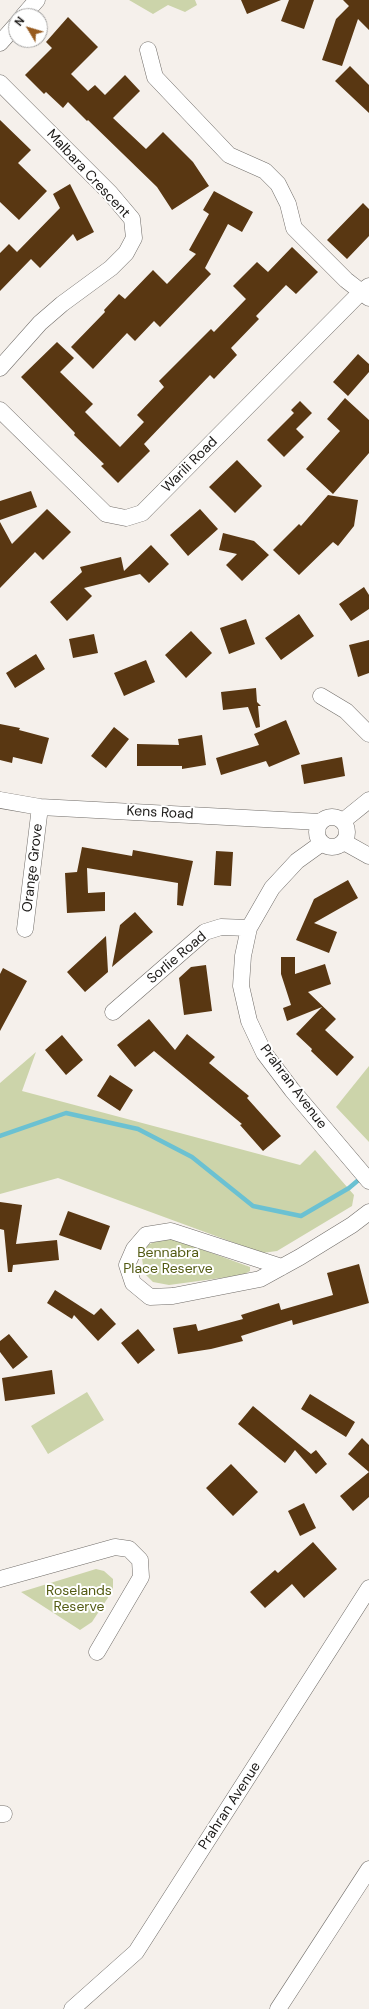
<!DOCTYPE html>
<style>
body{margin:0}
#map{position:relative;width:369px;height:2009px;overflow:hidden;background:#f5f0eb;font-family:"DM Sans",sans-serif}
canvas{display:block}
.north{position:absolute;left:8px;top:8px;width:40px;height:40px;box-sizing:border-box;background:#fff;border:1px solid #a4a3a2;border-radius:50%;rotate:308deg;font-size:11px;font-weight:700;line-height:16px;text-align:center;color:#1b1917}
.north::after{content:'';display:block;margin:auto;width:14px;height:18px;background:#975a1e;clip-path:polygon(50% 0,100% 100%,50% 72%,0 100%)}
</style>
<div id="map">
<canvas width="369" height="2009"></canvas>
<div class="north">N</div>
</div>
<script>
const c = document.querySelector('canvas').getContext('2d');
c.lineJoin = 'round';
function fill(path, color) {
  c.fillStyle = color;
  c.fill(path, 'evenodd');
}
function poly(rows) {
  const path = new Path2D();
  for (const r of rows) {
    if (r.length === 3) {
      path.moveTo(r[0] + r[2], r[1]);
      path.arc(r[0], r[1], r[2], 0, 2 * Math.PI);
      continue;
    }
    path.moveTo(r[0], r[1]);
    for (let i = 2; i < r.length; i += 2) path.lineTo(r[i], r[i + 1]);
  }
  return path;
}
function trace(path, color, width, dash) {
  c.strokeStyle = color;
  c.lineWidth = width;
  c.lineCap = dash ? 'butt' : 'round';
  c.setLineDash(dash || []);
  c.stroke(path);
}
function write(font, color, halo, rows, align = 'center') {
  c.font = font + ' "DM Sans",sans-serif';
  c.lineWidth = 4;
  c.setLineDash([]);
  c.textBaseline = 'middle';
  c.strokeStyle = halo;
  c.fillStyle = color;
  for (const [text, x, y, turn = 0] of rows) {
    c.save();
    c.translate(x, y);
    c.rotate((+turn || 0) * Math.PI / 180);
    c.textAlign = isNaN(turn) ? turn : align;
    if (halo) c.strokeText(text, 0, 0);
    c.fillText(text, 0, 0);
    c.restore();
  }
}
fill(poly([
 [129,0,195,0,197,5,185,12,168,5,153,14],
 [36,1052,22,1091,300,1165,315,1150,354,1195,352,1206,277,1251,262,1253,58,1178,0,1194,0,1083],
 [369,1066,369,1142,336,1107],
 [168,1237,250,1267,250,1271,243,1275,169,1285,153,1282,144,1273,142,1258,147,1245],
 [87,1392,104,1420,48,1454,31,1426],
 [96,1569,104,1571,113,1579,113,1590,92,1622,80,1630,21,1592]
]), '#ccd4aa');
trace(poly([
 [0,1136,66,1113,138,1129,192,1157,253,1206,301,1216,349,1188,362,1177]
]), '#6bc1d2', 4.5);
fill(poly([
 [241,0,281,0,247,14],
 [289,0,314,0,304,29,281,21],
 [343,0,369,0,369,30,358,19,342,66,322,60,336,19,349,6],
 [68,17,98,47,71,74,88,91,95,85,105,95,125,75,140,91,113,118,146,149,163,132,193,162,209,186,172,210,157,187,88,120,87,121,68,102,63,108,46,92,44,94,25,75,52,48,46,42],
 [350,66,369,85,369,113,335,81],
 [0,120,31,150,18,163,47,191,19,220,0,202],
 [70,184,94,232,77,241,73,234,40,268,31,259,0,291,0,253,9,244,17,252,60,208,53,194],
 [214,191,253,212,242,232,228,224,205,268,211,274,160,327,154,321,135,341,127,333,93,369,71,347,105,312,104,310,119,294,125,299,153,270,167,284,196,254,189,250,209,214,203,210],
 [363,203,369,209,369,236,347,259,327,240],
 [292,247,318,272,296,294,286,285,256,316,259,319,231,348,237,355,214,379,210,375,144,444,150,451,118,483,101,466,104,464,74,435,75,433,21,377,57,342,74,358,60,372,93,404,85,412,120,447,144,422,137,415,164,387,159,381,211,329,214,332,246,299,233,286,257,262,268,272],
 [358,354,369,364,369,372,348,396,333,382],
 [345,398,369,420,369,453,333,494,306,469,340,431,327,419],
 [300,401,312,413,296,429,304,437,284,457,267,440,294,413,291,410],
 [237,460,262,486,235,513,209,487],
 [31,491,37,507,0,520,0,501],
 [328,495,358,500,354,526,338,546,333,542,299,575,273,550,299,524,301,526],
 [47,509,71,532,43,560,35,552,0,588,0,522,12,544],
 [200,509,218,529,188,556,170,535],
 [223,533,254,541,269,555,242,581,226,565,237,554,219,550],
 [151,545,169,564,149,583,140,574,84,588,92,596,67,621,50,602,82,572,80,567,121,557,124,571],
 [364,587,369,595,369,609,351,621,339,604],
 [299,614,314,636,281,660,265,638],
 [246,619,255,644,229,654,220,628],
 [191,631,212,653,186,678,165,655],
 [94,634,98,653,73,658,69,639],
 [369,640,369,673,358,677,349,645],
 [36,654,45,669,15,688,6,673],
 [146,660,155,682,124,696,114,673],
 [256,688,257,702,261,706,258,706,260,727,256,728,248,707,223,710,221,692],
 [286,720,300,754,269,767,266,761,221,775,216,758,259,745,254,734],
 [0,724,20,728,19,730,49,738,42,764,13,757,12,763,0,760],
 [114,727,129,739,106,768,91,756],
 [202,735,206,765,182,769,182,766,137,766,137,744,179,745,178,739],
 [342,757,345,776,304,784,301,765],
 [82,847,132,856,133,850,193,861,183,906,177,905,178,883,87,868,88,893,105,892,105,911,67,913,65,873,77,872],
 [216,851,233,852,231,886,214,885],
 [348,880,358,898,314,923,337,932,329,953,296,940,314,899],
 [135,912,153,932,112,967,120,925],
 [106,936,108,972,85,992,67,972],
 [281,957,295,957,295,974,325,964,331,984,308,992,336,1019,325,1030,354,1057,337,1076,311,1051,312,1049,296,1034,322,1007,287,1021,283,1008,291,1005,281,974],
 [206,965,212,1011,184,1015,179,978,191,967],
 [3,968,27,981,0,1031,0,974],
 [149,1019,175,1050,187,1034,215,1057,209,1063,249,1096,247,1098,281,1136,263,1151,240,1125,242,1124,154,1051,135,1067,117,1045],
 [62,1035,83,1060,66,1075,45,1050],
 [110,1075,133,1090,120,1111,97,1096],
 [0,1202,22,1205,16,1244,57,1240,59,1260,13,1265,12,1272,8,1272,4,1230,0,1229],
 [68,1211,110,1226,101,1250,59,1235],
 [359,1264,369,1303,293,1325,292,1320,241,1336,243,1341,211,1349,178,1354,173,1328,196,1324,198,1331,243,1319,241,1315,279,1303,281,1310,333,1295,327,1273],
 [55,1290,94,1315,101,1308,116,1324,98,1341,74,1315,72,1319,47,1303],
 [138,1329,155,1350,138,1364,121,1343],
 [9,1334,28,1357,13,1369,0,1352,0,1341],
 [52,1370,55,1394,5,1401,2,1378],
 [310,1394,355,1422,346,1437,301,1409],
 [253,1406,311,1454,316,1450,327,1464,316,1474,295,1450,285,1463,238,1424],
 [362,1438,369,1445,369,1497,353,1511,340,1496,369,1472,348,1454],
 [231,1464,258,1492,233,1516,206,1488],
 [304,1503,316,1528,300,1536,288,1511],
 [313,1542,337,1569,304,1598,292,1584,265,1608,250,1592,275,1570,278,1573]
]), '#593712');
const minor = poly([
 [23,16,37,0],
 [0,43,16,25],
 [148,50,155,77,229,155,265,171,278,184,288,204,294,228,346,280,369,298],
 [0,83,110,193,132,219,134,238,126,253,111,268,62,304,40,323,0,368],
 [0,410,106,514,126,518,142,513,362,291,369,286],
 [321,696,346,711,369,734],
 [0,800,40,807,320,822],
 [332,832,15],
 [343,821,369,800],
 [344,842,369,856],
 [322,843,297,861,272,888,249,928,243,956,241,986,249,1021,264,1053,292,1090,369,1181],
 [25,929,40,807],
 [113,1012,205,932,221,927,249,928],
 [282,1267,171,1231,146,1235,134,1249,127,1265,133,1283,150,1297,173,1296,260,1279,300,1257,352,1225,369,1212],
 [0,1579,115,1547,129,1549,140,1560,141,1577,97,1652],
 [0,1814,4,1814],
 [72,2009,136,1952,369,1588],
 [278,2009,369,1869]
]);
trace(minor, '#716d69', 17);
trace(minor, '#fff', 16);
write('14px', '#1b1917', '#fff', [
 ["Malbara Crescent",88,174,47],
 ["Warili Road",190,465,-45],
 ["Kens Road",160,813,3],
 ["Orange Grove",33,868,-83],
 ["Sorlie Road",177,958,-40],
 ["Prahran Avenue",293,1087,53],
 ["Prahran Avenue",230,1806,-57]
]);
write('14px', '#535b13', '#fff', [
 ["Bennabra",168,1253],
 ["Place Reserve",168,1269],
 ["Roselands",79,1591],
 ["Reserve",79,1607]
]);
</script>
